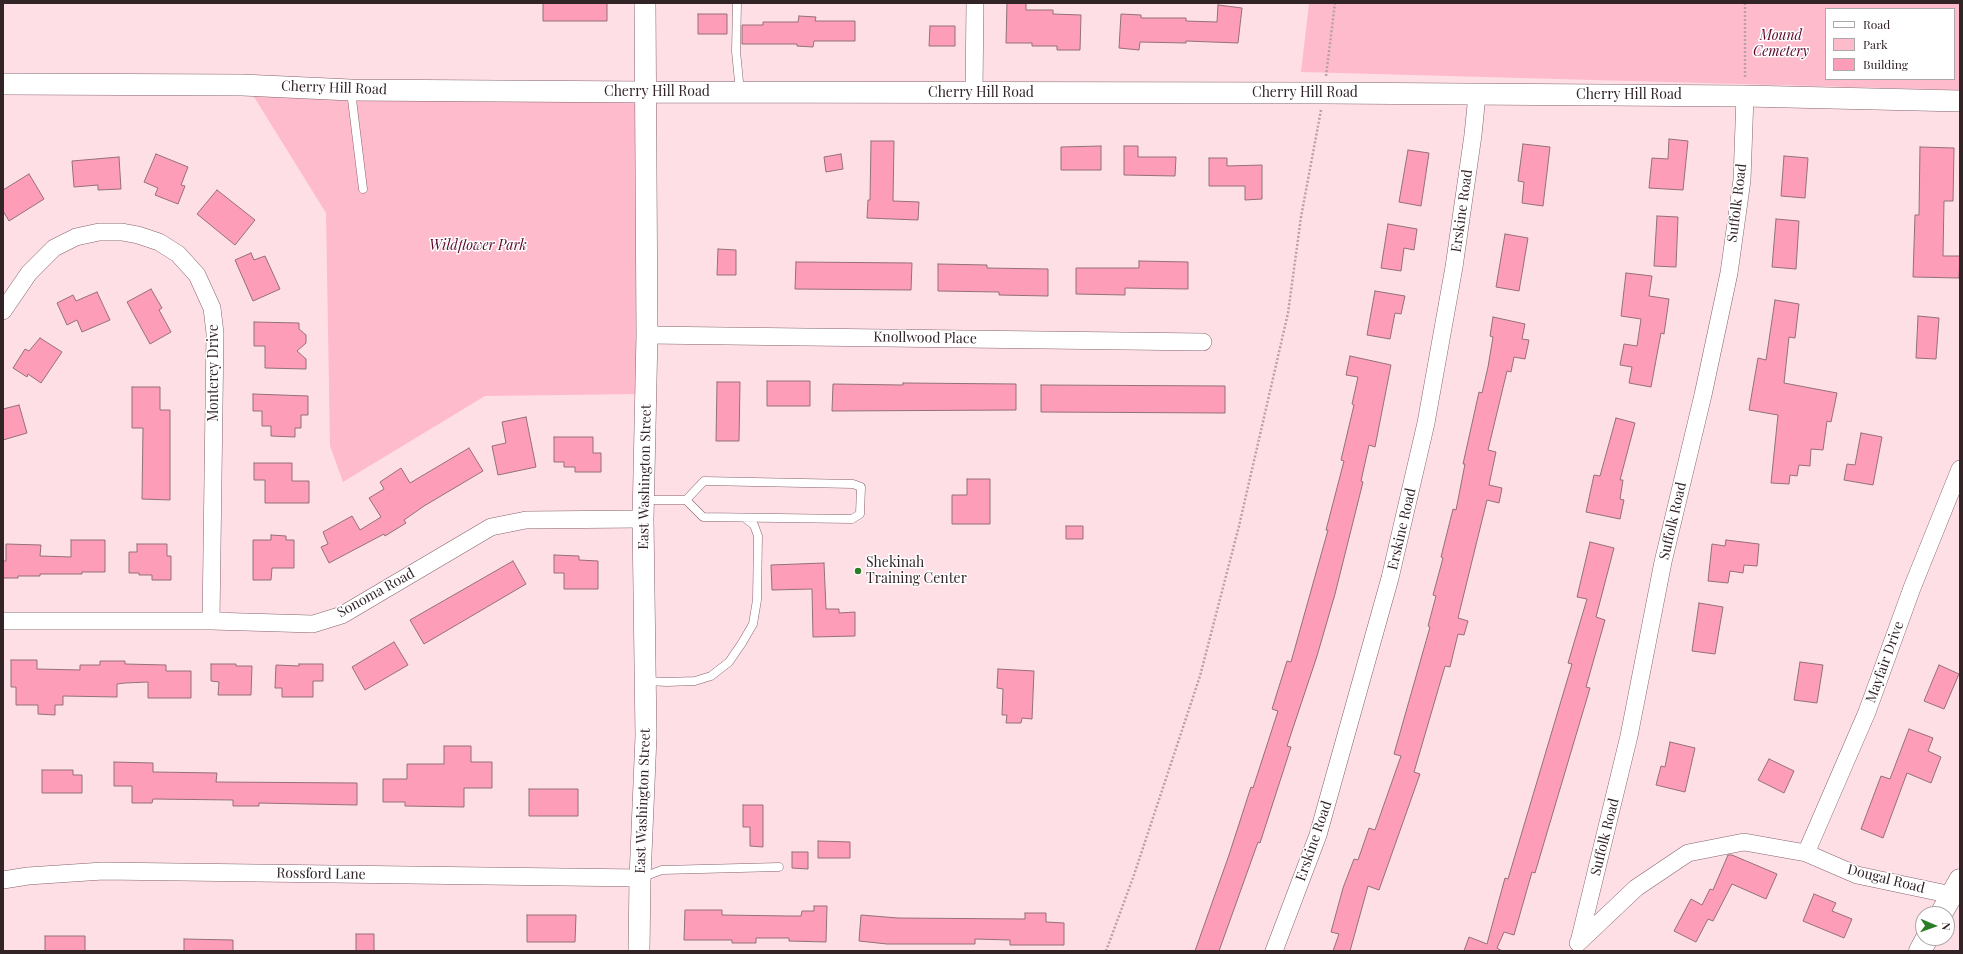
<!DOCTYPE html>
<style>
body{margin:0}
#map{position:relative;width:1963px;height:954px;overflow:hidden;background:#ffdfe6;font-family:"Playfair Display",serif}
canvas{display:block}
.frame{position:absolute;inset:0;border:4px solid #322327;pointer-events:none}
.legend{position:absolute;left:1825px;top:8px;width:130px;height:72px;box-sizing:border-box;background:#fff;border:1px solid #ada7a9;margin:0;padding:5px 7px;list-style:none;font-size:12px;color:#322327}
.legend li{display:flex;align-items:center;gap:8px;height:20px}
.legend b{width:20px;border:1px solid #ada7a9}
.north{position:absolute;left:1915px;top:906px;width:40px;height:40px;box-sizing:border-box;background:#fff;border:1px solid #ada7a9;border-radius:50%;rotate:92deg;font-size:11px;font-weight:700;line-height:16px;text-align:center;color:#322327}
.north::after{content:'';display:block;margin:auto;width:14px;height:18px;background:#2c7d28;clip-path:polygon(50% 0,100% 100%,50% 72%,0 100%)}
</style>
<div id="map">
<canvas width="1963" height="954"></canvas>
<div class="frame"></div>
<ul class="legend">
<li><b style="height:5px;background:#fff"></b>Road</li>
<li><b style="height:11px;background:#febbcc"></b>Park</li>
<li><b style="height:11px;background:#fe9db8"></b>Building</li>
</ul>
<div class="north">N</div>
</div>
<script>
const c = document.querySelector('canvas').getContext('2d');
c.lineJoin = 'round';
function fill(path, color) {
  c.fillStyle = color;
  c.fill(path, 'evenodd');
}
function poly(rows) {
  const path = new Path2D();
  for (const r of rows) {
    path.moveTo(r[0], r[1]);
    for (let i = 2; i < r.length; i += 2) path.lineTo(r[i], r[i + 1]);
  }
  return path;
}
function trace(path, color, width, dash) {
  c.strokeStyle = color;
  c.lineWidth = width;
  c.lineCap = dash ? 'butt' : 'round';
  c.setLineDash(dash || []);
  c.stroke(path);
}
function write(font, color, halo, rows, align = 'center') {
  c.font = font + ' "Playfair Display",serif';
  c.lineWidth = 3;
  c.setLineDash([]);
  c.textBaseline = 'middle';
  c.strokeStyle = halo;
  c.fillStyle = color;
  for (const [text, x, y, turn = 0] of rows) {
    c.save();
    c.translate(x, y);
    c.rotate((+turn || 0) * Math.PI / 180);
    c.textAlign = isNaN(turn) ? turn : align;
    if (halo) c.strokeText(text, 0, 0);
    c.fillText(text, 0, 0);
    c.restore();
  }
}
fill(poly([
 [1309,3,1960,3,1960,90,1301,72],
 [1826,9,1954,9,1954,79,1826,79],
 [251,92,641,97,641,394,485,396,343,482,330,446,326,213]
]), '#febbcc');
const building = poly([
 [543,3,607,3,607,21,543,21,543,3],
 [1007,3,1026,3,1026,10,1053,10,1053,14,1081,15,1080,50,1057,50,1057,46,1032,46,1032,43,1006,43,1007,3],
 [1218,5,1242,8,1238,43,1186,41,1186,43,1140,42,1139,50,1119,48,1121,14,1141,15,1141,18,1186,18,1186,21,1217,22,1218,5],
 [698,14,727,14,727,34,698,34,698,14],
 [799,16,816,17,815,21,855,21,855,41,814,41,813,47,797,46,797,44,742,44,742,25,763,25,763,22,798,22,799,16],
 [930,26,955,26,955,46,929,46,930,26],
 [1669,139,1688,141,1683,190,1649,188,1652,158,1668,159,1669,139],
 [871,141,894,141,893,201,919,202,918,220,867,218,868,200,870,200,871,141],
 [1523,144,1550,147,1543,206,1522,203,1524,182,1518,181,1523,144],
 [1101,146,1101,170,1061,170,1061,147,1101,146],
 [1124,146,1138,146,1138,157,1176,157,1175,176,1124,175,1124,146],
 [1920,147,1954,148,1953,201,1944,201,1943,256,1960,256,1959,278,1913,277,1915,215,1919,215,1920,147],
 [1408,150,1429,153,1421,206,1399,202,1408,150],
 [156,154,188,167,181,185,185,186,178,204,155,195,158,188,144,182,156,154],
 [841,154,843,169,826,172,824,157,841,154],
 [1784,156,1808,158,1805,198,1781,196,1784,156],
 [119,157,121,189,98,190,98,185,74,187,72,161,119,157],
 [1209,158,1227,158,1227,166,1262,165,1262,199,1245,200,1245,186,1209,186,1209,158],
 [29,174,44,199,9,221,3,211,3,190,29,174],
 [217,190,255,220,235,245,197,214,217,190],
 [1657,216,1678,217,1676,267,1654,266,1657,216],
 [1776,219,1799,221,1796,269,1772,267,1776,219],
 [1388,224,1417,229,1414,250,1404,248,1401,271,1381,268,1388,224],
 [1505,234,1528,238,1519,291,1496,287,1505,234],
 [718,249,736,250,736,275,717,275,718,249],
 [251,253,254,260,265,256,280,289,253,301,235,260,251,253],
 [1139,261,1188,262,1188,289,1125,288,1125,295,1076,294,1076,268,1139,268,1139,261],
 [796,262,912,263,911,290,795,289,796,262],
 [938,264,987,265,987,268,1048,269,1048,296,999,295,999,292,938,291,938,264],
 [1626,273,1652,276,1649,296,1669,299,1664,334,1661,333,1651,387,1629,383,1632,367,1620,365,1624,344,1637,346,1641,319,1621,316,1626,273],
 [151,289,162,308,159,310,171,332,150,344,127,302,151,289],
 [1375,291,1405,296,1401,314,1395,313,1390,339,1367,335,1375,291],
 [97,292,110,320,82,332,77,320,67,325,57,303,73,295,76,301,97,292],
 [1775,300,1799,304,1795,338,1789,337,1784,383,1837,393,1831,422,1827,421,1823,450,1811,449,1810,466,1799,465,1797,476,1790,475,1789,484,1771,483,1778,415,1749,410,1758,358,1766,360,1775,300],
 [1918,316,1939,318,1936,359,1916,358,1918,316],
 [1493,317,1525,324,1522,339,1529,340,1525,359,1514,357,1511,372,1507,371,1488,450,1496,452,1489,485,1502,488,1499,503,1487,500,1458,618,1468,621,1464,635,1458,634,1450,667,1445,666,1414,772,1420,774,1379,890,1368,886,1350,951,1333,951,1339,934,1331,932,1343,888,1354,859,1358,860,1369,828,1375,830,1401,756,1394,754,1430,627,1428,626,1436,596,1433,595,1443,558,1441,557,1453,509,1456,510,1465,464,1463,464,1479,392,1482,393,1488,367,1493,337,1490,336,1493,317],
 [254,322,299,323,299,329,306,335,306,343,297,351,306,359,306,369,265,368,265,346,254,346,254,322],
 [40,338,62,352,41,383,28,374,27,377,13,368,25,349,29,351,40,338],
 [1350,356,1391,365,1375,447,1369,445,1361,481,1363,482,1335,594,1317,656,1287,746,1291,747,1260,843,1258,842,1219,951,1195,951,1229,855,1251,787,1253,788,1278,711,1272,709,1287,661,1291,662,1328,530,1326,530,1344,461,1341,460,1354,405,1352,404,1358,377,1346,375,1350,356],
 [767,381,810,381,810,406,767,406,767,381],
 [717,382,740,382,739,441,716,441,717,382],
 [903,383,1016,384,1016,410,832,411,833,384,903,385,903,383],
 [1041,385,1225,386,1225,413,1041,412,1041,385],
 [132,387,160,387,160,410,170,410,170,500,142,499,143,428,132,428,132,387],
 [253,394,308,396,308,415,301,415,301,428,295,428,295,437,271,436,271,426,262,426,262,411,253,411,253,394],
 [19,405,27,433,3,440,3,409,19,405],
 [526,417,536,467,498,475,492,446,506,443,502,422,526,417],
 [1616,418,1635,423,1620,480,1623,480,1620,499,1624,500,1620,519,1586,512,1594,475,1600,476,1616,418],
 [1861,433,1882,437,1873,485,1844,480,1847,464,1855,465,1861,433],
 [554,437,593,437,593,453,601,453,601,472,575,472,575,467,564,467,564,462,554,462,554,437],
 [469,448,483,471,424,506,404,520,406,523,385,536,384,534,329,563,321,547,328,544,323,532,352,516,360,530,381,517,369,498,384,489,380,482,401,468,410,483,469,448],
 [254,463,292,463,292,481,309,481,309,503,265,503,265,480,254,480,254,463],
 [967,479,990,479,990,524,952,524,952,495,967,495,967,479],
 [1066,526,1083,526,1083,539,1066,539,1066,526],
 [271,535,286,536,286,540,294,540,294,568,272,568,271,580,253,580,253,540,271,540,271,535],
 [71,540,105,540,105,572,82,572,82,574,40,574,40,576,18,576,18,578,3,578,3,561,6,561,6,544,41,545,40,556,71,557,71,540],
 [1726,540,1759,544,1757,566,1744,565,1743,573,1730,571,1728,583,1708,581,1712,544,1725,546,1726,540],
 [1590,542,1614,548,1596,617,1605,620,1586,687,1590,688,1535,873,1532,872,1514,935,1504,932,1497,948,1502,951,1464,951,1469,937,1487,944,1505,878,1508,879,1572,664,1568,663,1587,599,1577,597,1590,542],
 [137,544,167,544,167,556,171,556,171,580,152,580,152,575,139,575,139,573,129,573,129,552,137,552,137,544],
 [554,555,579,556,579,560,598,561,598,589,564,589,564,573,554,573,554,555],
 [513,561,526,584,424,644,410,620,513,561],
 [824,563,826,609,839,609,839,613,855,612,855,636,813,637,812,589,772,590,771,565,824,563],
 [1699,603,1723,607,1715,654,1692,651,1699,603],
 [394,642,408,665,365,690,352,667,394,642],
 [11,660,37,660,37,669,80,670,80,665,100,665,100,661,125,661,125,664,166,665,166,671,191,671,191,698,148,698,148,682,125,683,117,684,117,697,63,696,63,705,55,705,55,715,38,714,38,705,16,705,16,687,11,687,11,660],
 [1800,662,1823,665,1817,703,1794,700,1800,662],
 [211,664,236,664,236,666,252,666,251,695,218,695,219,682,211,681,211,664],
 [299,664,323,664,323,681,313,681,313,697,282,697,282,688,275,688,276,665,299,666,299,664],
 [1939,665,1959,674,1944,709,1924,701,1939,665],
 [998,669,1034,671,1032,719,1022,718,1021,723,1006,723,1007,715,1002,715,1003,689,997,688,998,669],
 [1909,729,1933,738,1928,751,1941,757,1931,783,1907,773,1883,838,1861,829,1881,776,1890,779,1909,729],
 [1670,742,1695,748,1685,792,1656,785,1661,766,1665,767,1670,742],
 [444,746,471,746,471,762,492,762,492,788,464,788,464,807,405,806,405,802,383,802,383,779,407,779,407,764,444,764,444,746],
 [1769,759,1794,771,1784,793,1758,780,1769,759],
 [114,762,153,763,153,772,217,773,216,782,357,783,357,805,259,803,259,806,233,806,233,800,153,799,152,803,132,803,132,786,114,786,114,762],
 [42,770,73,770,73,775,82,775,82,793,42,793,42,770],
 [529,789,578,789,578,816,529,816,529,789],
 [743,805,763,805,763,847,750,846,750,827,743,827,743,805],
 [818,841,850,842,850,858,818,858,818,841],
 [792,852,808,852,808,869,792,868,792,852],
 [1728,855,1732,855,1777,874,1766,899,1732,884,1713,921,1708,919,1696,942,1674,931,1691,899,1702,905,1710,889,1713,890,1728,855],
 [1814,894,1836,903,1832,911,1852,919,1844,938,1803,921,1814,894],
 [814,906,827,906,826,942,789,941,789,938,756,938,756,943,732,943,732,940,684,940,685,910,722,910,722,915,789,916,801,916,802,911,814,911,814,906],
 [1025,913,1046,913,1046,922,1064,923,1064,945,1010,945,1010,940,975,939,975,944,887,944,859,941,861,915,898,918,1025,919,1025,913],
 [527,915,576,915,575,942,527,942,527,915],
 [356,934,374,934,374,951,356,951,356,934],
 [45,936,85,936,85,951,45,951,45,936],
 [184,939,233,940,233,951,184,951,184,939]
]);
fill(building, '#fe9db8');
trace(building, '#937079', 1);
const service = poly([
 [737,3,736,51,740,92],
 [351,91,363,189],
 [644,500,686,500,703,517,852,519,860,514,861,487,853,484,704,481,686,500],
 [646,681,667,682,695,681,711,676,729,662,742,643,753,624,757,600,758,536,754,525,746,519],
 [640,878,662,870,779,867]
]);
const minor = poly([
 [974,93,975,3],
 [3,311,29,273,54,248,76,237,99,232,122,232,138,235,159,242,178,254,197,275,212,308,215,333,211,621],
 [647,335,1203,342],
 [3,621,211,621,313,624,342,615,491,527,526,520,643,519],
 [1806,853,1867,712,1912,588,1960,469],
 [3,880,28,876,103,871,640,878],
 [1579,942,1629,736,1663,562,1703,395,1729,273,1742,180,1745,96],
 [1578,943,1636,888,1688,853,1744,842,1806,853,1857,875,1952,895],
 [1274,951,1318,835,1390,578,1426,423,1454,267,1473,135,1477,95]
]);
const tertiary = poly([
 [3,84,242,85,351,90,645,92,1324,93,1745,96,1960,101],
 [639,951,640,878,646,736,643,519,647,335,645,3]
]);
const primary = poly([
 [1941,914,1960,880],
 [1920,951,1927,938]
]);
trace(service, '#85636c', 9);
trace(minor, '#85636c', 18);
trace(tertiary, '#85636c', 22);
trace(primary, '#85636c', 23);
trace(poly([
 [1745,3,1745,78],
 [1326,76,1335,3],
 [1106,951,1134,875,1200,676,1239,526,1288,313,1301,217,1321,110]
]), '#baa0a6', 2.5, [2, 2]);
trace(service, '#fff', 8);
trace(minor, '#fff', 17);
trace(tertiary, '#fff', 21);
trace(primary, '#fff', 22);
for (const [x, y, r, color] of [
 [858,571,4,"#2c7d28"]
]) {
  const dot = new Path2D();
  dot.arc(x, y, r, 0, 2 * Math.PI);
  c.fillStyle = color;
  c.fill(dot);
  trace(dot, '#fff', 1.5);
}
write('italic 14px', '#5a032a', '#fff', [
 ["Mound",1781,36],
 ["Cemetery",1781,52],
 ["Wildflower Park",478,246]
]);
write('14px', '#322327', '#fff', [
 ["Cherry Hill Road",334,88,2],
 ["Cherry Hill Road",657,92],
 ["Cherry Hill Road",981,93],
 ["Cherry Hill Road",1305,93],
 ["Cherry Hill Road",1629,95],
 ["Suffolk Road",1737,203,-83],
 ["Erskine Road",1462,211,-82],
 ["Knollwood Place",925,338,1],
 ["Monterey Drive",214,373,-90],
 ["East Washington Street",645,477,-89],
 ["Suffolk Road",1673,521,-77],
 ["Erskine Road",1402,529,-77],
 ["Sonoma Road",376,593,-29],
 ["Mayfair Drive",1885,662,-70],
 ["East Washington Street",643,801,-88],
 ["Suffolk Road",1605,837,-76],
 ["Erskine Road",1314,841,-71],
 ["Rossford Lane",321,874,1],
 ["Dougal Road",1886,879,14]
]);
write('14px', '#322327', '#fff', [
 ["Shekinah",866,563],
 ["Training Center",866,579]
], 'left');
</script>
